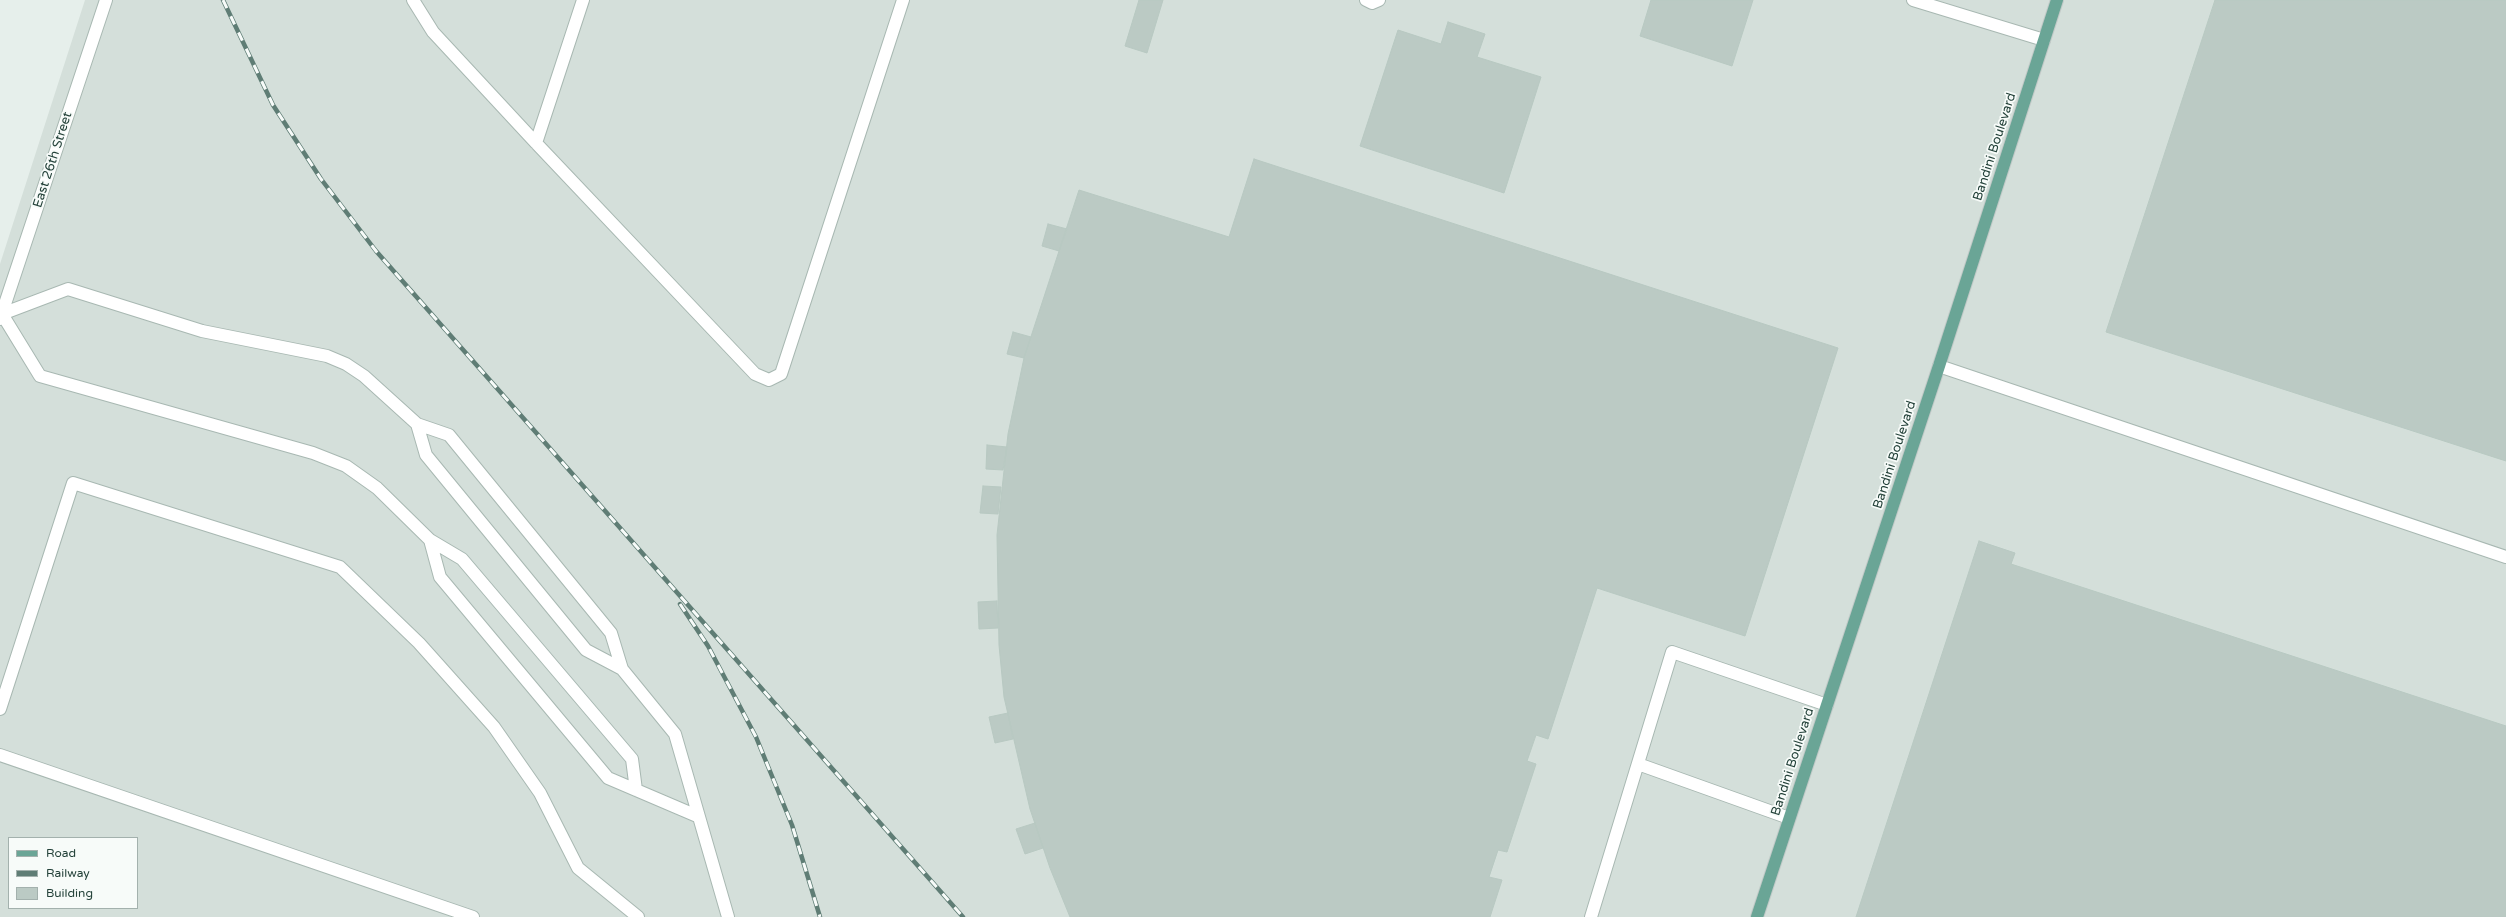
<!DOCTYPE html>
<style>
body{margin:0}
#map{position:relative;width:2506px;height:917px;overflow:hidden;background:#e6efeb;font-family:"Varela Round",sans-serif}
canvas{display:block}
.legend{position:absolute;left:8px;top:837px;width:130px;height:72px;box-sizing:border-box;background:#f7fbf9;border:1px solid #a3b1ad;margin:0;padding:5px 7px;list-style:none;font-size:12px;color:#24423a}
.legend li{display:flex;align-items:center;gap:8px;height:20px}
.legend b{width:20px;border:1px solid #a3b1ad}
</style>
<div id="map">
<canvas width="2506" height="917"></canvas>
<ul class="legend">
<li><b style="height:5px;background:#6aa596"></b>Road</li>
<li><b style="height:5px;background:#5f7d75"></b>Railway</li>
<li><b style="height:11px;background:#bbcac4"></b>Building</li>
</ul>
</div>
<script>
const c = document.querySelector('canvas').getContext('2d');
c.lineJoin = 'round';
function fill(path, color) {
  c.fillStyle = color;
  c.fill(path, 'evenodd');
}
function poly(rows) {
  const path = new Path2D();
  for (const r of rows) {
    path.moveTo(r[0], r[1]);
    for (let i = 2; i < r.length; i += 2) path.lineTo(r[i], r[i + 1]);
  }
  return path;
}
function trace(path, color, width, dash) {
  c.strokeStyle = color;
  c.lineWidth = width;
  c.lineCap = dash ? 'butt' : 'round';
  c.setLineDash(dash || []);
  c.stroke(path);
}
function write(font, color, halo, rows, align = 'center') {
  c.font = font + ' "Varela Round",sans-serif';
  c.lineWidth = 3.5;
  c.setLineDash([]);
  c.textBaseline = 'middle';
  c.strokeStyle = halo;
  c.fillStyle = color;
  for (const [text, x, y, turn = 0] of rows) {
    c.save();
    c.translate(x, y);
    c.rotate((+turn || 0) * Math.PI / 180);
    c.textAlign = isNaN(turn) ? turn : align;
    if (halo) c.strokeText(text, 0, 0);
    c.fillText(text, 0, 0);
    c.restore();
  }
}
fill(poly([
 [85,0,2506,0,2506,917,0,917,0,264],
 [9,838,137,838,137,908,9,908]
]), '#d4dfda');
const building = poly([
 [1139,0,1163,0,1147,53,1125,46,1139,0],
 [1651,0,1753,0,1732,66,1640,36,1651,0],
 [2215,0,2506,0,2506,461,2106,332,2215,0],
 [1448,22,1485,34,1477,57,1541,77,1504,193,1360,146,1398,30,1441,44,1448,22],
 [1254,159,1838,348,1745,636,1597,588,1548,739,1536,735,1527,761,1536,764,1507,852,1498,850,1489,877,1502,880,1490,917,1070,917,1050,868,1030,809,1004,697,999,645,997,535,1008,434,1024,358,1079,190,1229,237,1254,159],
 [1048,224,1067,229,1059,251,1042,246,1048,224],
 [1013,332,1031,337,1024,358,1007,354,1013,332],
 [987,445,1007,447,1003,470,986,469,987,445],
 [983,486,1001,487,998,514,980,513,983,486],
 [1979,541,2015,553,2011,564,2506,726,2506,917,1856,917,1979,541],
 [997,601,998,628,979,629,978,602,997,601],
 [1008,713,1013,739,995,743,989,717,1008,713],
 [1035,823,1043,848,1025,854,1016,829,1035,823]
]);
fill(building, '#bbcac4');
trace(building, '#b8c9c2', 1);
const minor = poly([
 [413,0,433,32,536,143,755,374,769,380,781,374,903,0],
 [1366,0,1372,3,1379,0],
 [1913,0,2044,40],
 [536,143,583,0],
 [0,319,106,0],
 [1939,366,2506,557],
 [417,424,426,455,586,650,622,669],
 [430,540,440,577,608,778,697,816],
 [0,709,73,483,340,567,419,643,494,727,540,793,578,868,638,917],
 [0,755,473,917],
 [1638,764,1789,818],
 [636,790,632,759,462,559,430,540,377,488,346,466,313,453,40,376,2,314,68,289,202,331,327,356,346,364,364,376,417,424,449,435,611,633,622,669,675,734,728,917],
 [1591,917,1672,652,1827,705]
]);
const major = poly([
 [1757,917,1939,366,2057,0]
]);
trace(minor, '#a8b8b2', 14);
trace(major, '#c2cac8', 14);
trace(minor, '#fff', 12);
trace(major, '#6aa596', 12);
const rail = poly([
 [223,0,273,105,321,179,376,251,963,917],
 [680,604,708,646,756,737,792,825,820,917]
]);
trace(rail, '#5f7d75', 4.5);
trace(rail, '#f7fbf9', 3, [9]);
write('13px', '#24423a', '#f7fbf9', [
 ["Bandini Boulevard",1995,147,-72],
 ["East 26th Street",53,160,-72],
 ["Bandini Boulevard",1895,455,-72],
 ["Bandini Boulevard",1793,762,-72]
]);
</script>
